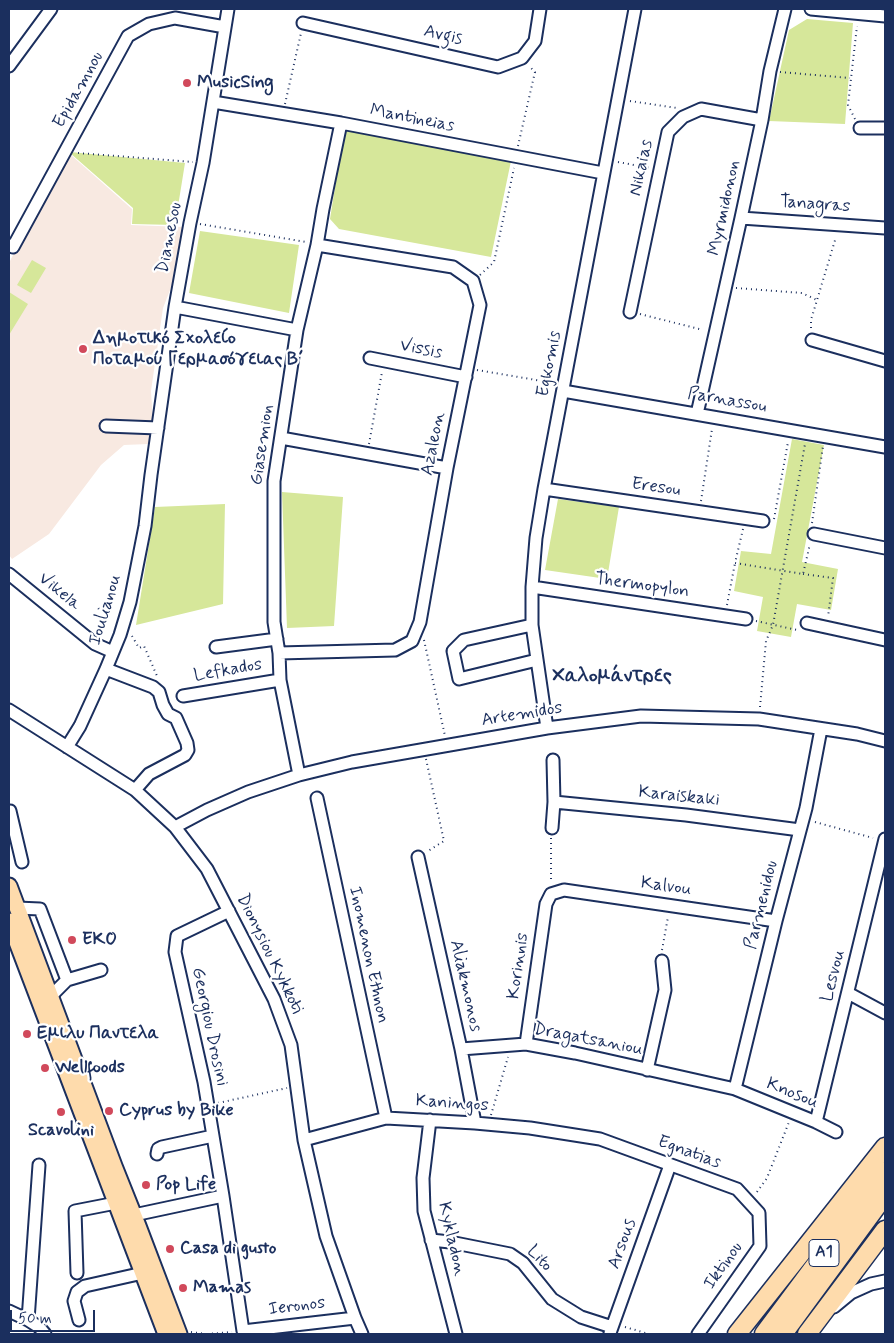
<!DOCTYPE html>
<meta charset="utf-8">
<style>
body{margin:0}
#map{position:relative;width:894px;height:1343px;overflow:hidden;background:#fff;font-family:Mynerve,sans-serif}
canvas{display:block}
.frame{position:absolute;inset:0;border:10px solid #1b2f5e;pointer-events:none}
.scale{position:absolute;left:10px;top:1310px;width:85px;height:22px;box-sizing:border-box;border:2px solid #1b2f5e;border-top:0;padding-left:6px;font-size:15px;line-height:18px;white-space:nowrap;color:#1b2f5e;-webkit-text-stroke:4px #fff;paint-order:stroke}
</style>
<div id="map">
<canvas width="894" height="1343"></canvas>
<div class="frame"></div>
<div class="scale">50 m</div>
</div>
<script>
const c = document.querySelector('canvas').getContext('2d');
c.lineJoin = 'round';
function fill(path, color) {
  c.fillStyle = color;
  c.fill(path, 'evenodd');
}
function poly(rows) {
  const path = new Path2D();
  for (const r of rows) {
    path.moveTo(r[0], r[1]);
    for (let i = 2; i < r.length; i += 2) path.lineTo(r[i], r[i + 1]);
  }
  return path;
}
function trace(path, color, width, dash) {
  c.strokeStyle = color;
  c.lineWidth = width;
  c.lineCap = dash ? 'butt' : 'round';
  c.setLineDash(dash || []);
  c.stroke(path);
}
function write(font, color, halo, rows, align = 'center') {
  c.font = font + ' Mynerve,sans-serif';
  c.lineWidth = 4.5;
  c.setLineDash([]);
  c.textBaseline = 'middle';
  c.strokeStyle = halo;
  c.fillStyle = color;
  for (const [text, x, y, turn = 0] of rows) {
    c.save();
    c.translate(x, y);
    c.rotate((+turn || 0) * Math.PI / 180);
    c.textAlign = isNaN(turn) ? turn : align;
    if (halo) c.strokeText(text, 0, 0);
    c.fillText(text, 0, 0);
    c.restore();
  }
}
fill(poly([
 [71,155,132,209,131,225,184,227,177,272,163,308,151,391,153,423,148,444,124,445,101,465,49,534,12,559,9,555,9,263,15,251]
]), '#f8e9e1');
fill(poly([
 [807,19,853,23,845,124,769,121,789,30],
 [344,130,511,161,491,257,339,229,330,219],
 [70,152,185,163,175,225,132,224,133,208,70,153],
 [200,231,299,245,289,313,189,293],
 [32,260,46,268,31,293,17,285],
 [9,292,28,304,9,335],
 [792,439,824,445,802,562,838,569,831,610,797,604,791,637,757,631,763,597,734,591,741,551,771,554],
 [282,492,343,497,334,626,287,628],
 [558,499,619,507,607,579,545,570],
 [225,504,223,604,136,625,155,507]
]), '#d6e79a');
const minor = poly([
 [811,9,885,16],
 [303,23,498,67,522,58,535,41,540,9],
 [9,66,51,9],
 [213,102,341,123,603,173],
 [860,128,885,128],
 [741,218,885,228],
 [9,245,13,247,128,36,149,24,175,18,225,27],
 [175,307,297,330],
 [630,312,668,132,683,117,701,109,762,120],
 [812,340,885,361],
 [370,358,466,377],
 [563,391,885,447],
 [697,414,741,218,762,120,770,71,785,9],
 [106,426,158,428],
 [281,438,447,468],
 [544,489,763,521],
 [814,534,885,548],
 [9,574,95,644,113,652],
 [532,587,746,619],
 [807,623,885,640],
 [532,625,464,640,453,651,459,679,537,660],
 [216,647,277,639],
 [279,653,395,650,412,641,420,622,447,468,480,305,473,281,453,267,317,245],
 [106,669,153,687,159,692,163,705,168,714,176,718,187,743,188,750,185,755,149,774,135,790],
 [183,696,280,680],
 [9,710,135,790,175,827,207,869,274,999,291,1045,304,1140,326,1236,355,1318,362,1334],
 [547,728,532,625,532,587,536,538,544,489,635,9],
 [67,747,80,726,106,669,120,635,130,602,145,526,151,475,175,307,190,223,203,163,228,9],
 [299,775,280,680,279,653,274,622,274,481,297,330,317,245,323,209,341,123],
 [317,798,386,1118],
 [554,802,686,815,800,830],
 [9,811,10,811,22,862],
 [175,827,207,810,248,792,299,775,352,762,547,728,641,716,759,719,857,734,885,741],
 [552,828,554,802,553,760],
 [418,857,461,1049,475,1123],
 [17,908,40,909,67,980],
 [229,911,177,936,175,952,204,1082,223,1196,243,1331,355,1318],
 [848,993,885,1013],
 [51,996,67,980,101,970],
 [526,1044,546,904,551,894,564,890,776,921],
 [461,1049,526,1044,575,1053,735,1089,816,1122,836,1132],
 [647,1070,665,990,662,961],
 [735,1089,776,921,806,808,821,729],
 [430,1120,423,1178,424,1211,456,1334],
 [816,1122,885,839],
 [304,1140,386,1118,475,1123,530,1128,600,1139,737,1189,759,1213,760,1246,698,1334],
 [157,1154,158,1149,162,1147,213,1136],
 [134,1215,223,1196],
 [431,1240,450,1242,510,1254,523,1263,552,1299,581,1317,612,1327],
 [77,1273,75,1211,116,1203],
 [834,1307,851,1293,871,1284,885,1281],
 [9,1311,28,1320,39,1327,45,1334],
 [28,1320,39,1165],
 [79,1320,74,1301,77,1292,85,1286,143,1273],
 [610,1333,670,1165]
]);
const major = poly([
 [9,886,114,1166,138,1226,179,1334],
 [9,921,166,1334]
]);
const highway = poly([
 [737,1334,885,1147],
 [764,1334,885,1172],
 [783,1334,885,1195],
 [807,1334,885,1230]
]);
trace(minor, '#1b2f5e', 15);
trace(major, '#1b2f5e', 19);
trace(highway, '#1b2f5e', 21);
trace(poly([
 [780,72,850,78],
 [630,101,677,108],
 [285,104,301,33],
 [855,119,848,105,857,26],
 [518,146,535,72,530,67],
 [78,153,193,162],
 [618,162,650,168],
 [200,224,306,242],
 [480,275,494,262,514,168],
 [736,288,802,293,817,300],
 [640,314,703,330],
 [811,328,811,320,836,237],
 [477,370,554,383],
 [369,444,382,372],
 [701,501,712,429],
 [774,519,788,442],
 [812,523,823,446],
 [743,529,735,563,803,574,810,544],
 [803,574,833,578,828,617],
 [727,605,735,563],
 [756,621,797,630],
 [132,636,139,648,144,646,157,676],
 [424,640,445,736],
 [760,707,766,641,773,625,805,444],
 [426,759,444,841,428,851],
 [815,822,873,838],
 [551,838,551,883],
 [662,950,668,917],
 [218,1103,287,1088],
 [491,1115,508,1057],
 [757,1192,767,1178,789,1122],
 [625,1327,649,1334],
 [191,1332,206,1334],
 [207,1334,232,1332]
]), '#1b2f5e', 2, [1, 4]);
trace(minor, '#fff', 11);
trace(major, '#fedbac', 15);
trace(highway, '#fedbac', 18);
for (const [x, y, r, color] of [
 [187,83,5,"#d1495b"],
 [83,349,5,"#d1495b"],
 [72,940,5,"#d1495b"],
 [27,1034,5,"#d1495b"],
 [45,1068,5,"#d1495b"],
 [109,1111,5,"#d1495b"],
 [61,1112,5,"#d1495b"],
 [146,1185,5,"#d1495b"],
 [170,1249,5,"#d1495b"],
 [183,1288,5,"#d1495b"]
]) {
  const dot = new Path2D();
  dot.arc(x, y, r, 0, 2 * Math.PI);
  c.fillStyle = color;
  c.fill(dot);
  trace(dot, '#fff', 2);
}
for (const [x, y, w] of [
 [824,1253,30]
]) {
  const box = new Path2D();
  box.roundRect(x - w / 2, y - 13.5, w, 27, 4);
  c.fillStyle = '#fff';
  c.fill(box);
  trace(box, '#1b2f5e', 1);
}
write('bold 16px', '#1b2f5e', null, [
 ["A1",824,1253]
]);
write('18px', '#1b2f5e', '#fff', [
 ["Avgis",443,36,13],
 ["Epidamnou",79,90,-61],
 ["Mantineias",412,119,11],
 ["Nikaias",642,168,-78],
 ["Tanagras",815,205,4],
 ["Myrmidonon",725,208,-78],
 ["Diamesou",170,238,-79],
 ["Vissis",421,350,11],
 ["Egkomis",550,364,-79],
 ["Parnassou",727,401,10],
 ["Azaleon",434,444,-79],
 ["Giasemion",263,445,-82],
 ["Eresou",656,488,8],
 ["Thermopylon",642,586,8],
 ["Vikela",59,592,39],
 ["Ioulianou",106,610,-73],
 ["Lefkados",228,671,-10],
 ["Artemidos",522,715,-9],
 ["Karaiskaki",679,797,6],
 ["Kalvou",666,887,8],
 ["Parmenidou",762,905,-76],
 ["Dionysiou Kykkoti",269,954,64],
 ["Inomenon Ethnon",368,955,78],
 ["Korinnis",519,966,-82],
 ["Lesvou",834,976,-76],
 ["Aliakmonos",465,986,77],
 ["Georgiou Drosini",209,1027,78],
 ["Dragatsaniou",588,1040,11],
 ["Knosou",792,1094,22],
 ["Kaningos",452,1104,4],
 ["Egnatias",689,1153,20],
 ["Kykladon",451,1239,77],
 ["Arsous",623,1244,-70],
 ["Lito",539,1259,47],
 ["Iktinou",724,1266,-55],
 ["Ieronos",297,1307,-7]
]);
write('bold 18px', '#1b2f5e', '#fff', [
 ["MusicSing",197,83],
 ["Δημοτικό Σχολείο",93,339],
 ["Ποταμού Γερμασόγειας Β΄",93,360],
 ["EKO",82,940],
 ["Εμιλυ Παντελα",37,1034],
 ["Wellfoods",55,1068],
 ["Cyprus by Bike",119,1111],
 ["Scavolini",61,1131,"center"],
 ["Pop Life",156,1185],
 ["Casa di gusto",180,1249],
 ["Mamas",193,1288]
], 'left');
write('bold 20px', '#1b2f5e', '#fff', [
 ["Χαλομάντρες",612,677]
]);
</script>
